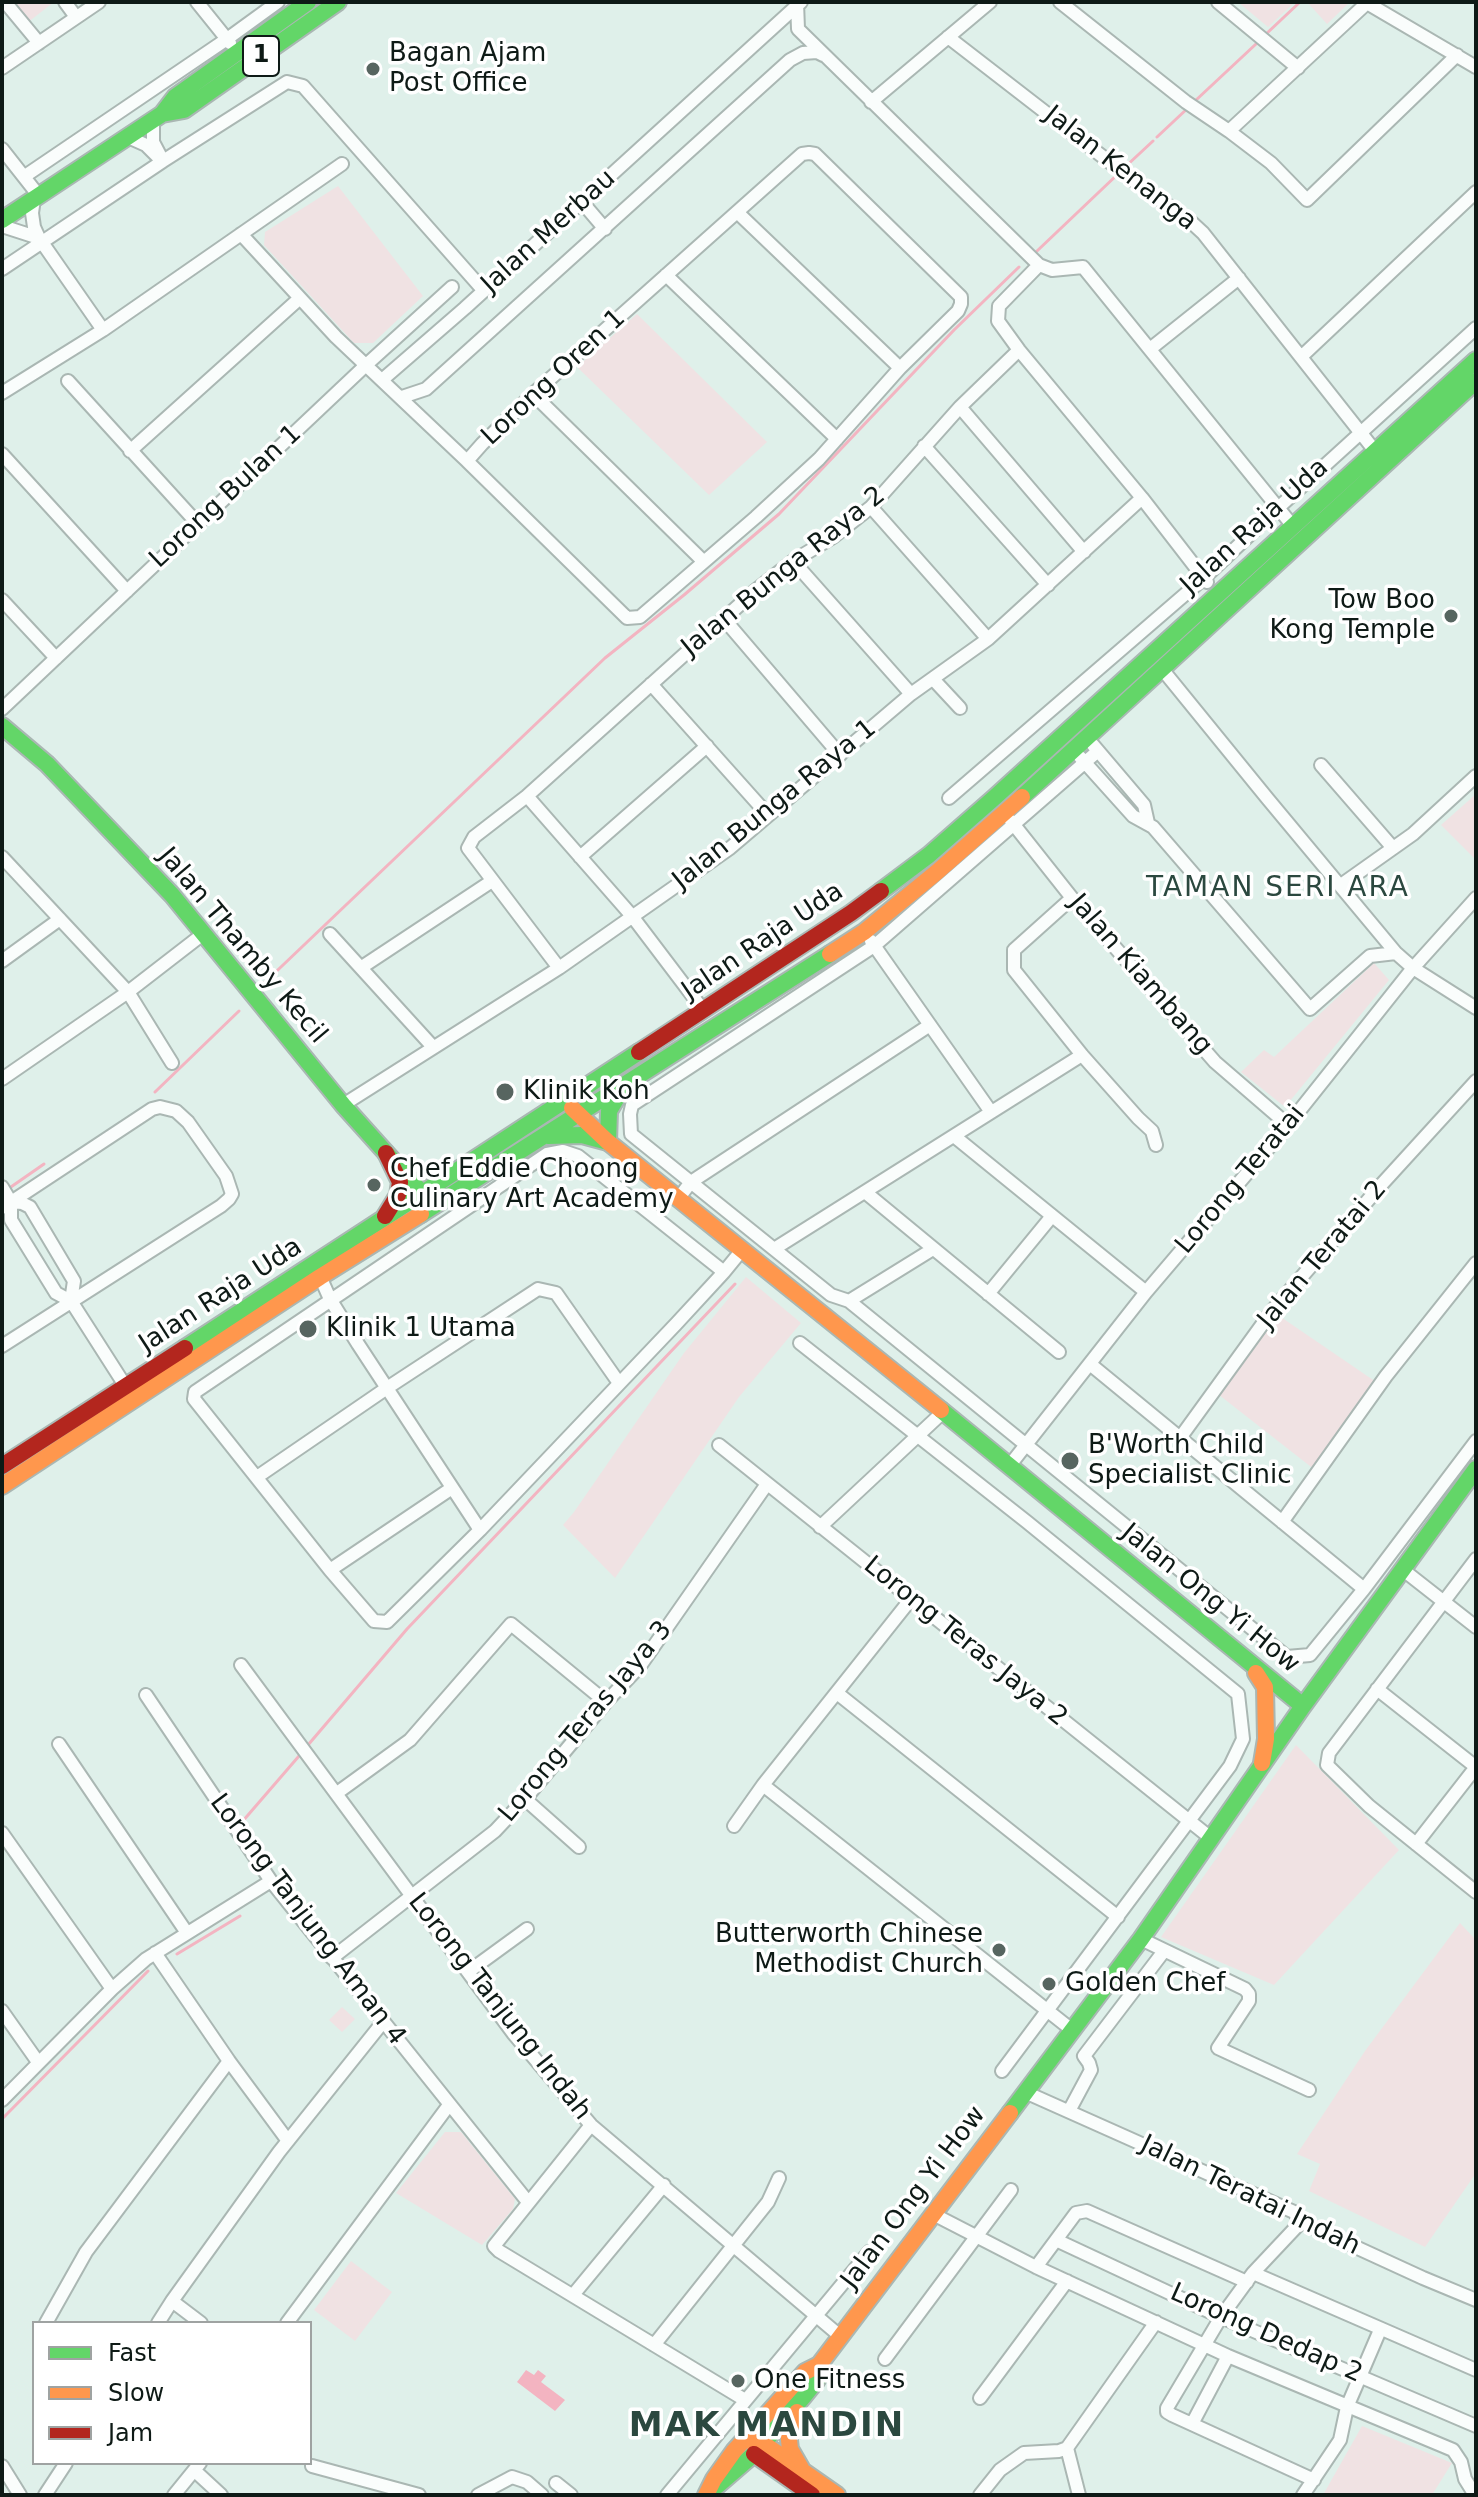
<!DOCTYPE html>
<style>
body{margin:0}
#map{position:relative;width:1478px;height:2497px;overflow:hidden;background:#dff0ea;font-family:"DejaVu Sans",sans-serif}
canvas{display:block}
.frame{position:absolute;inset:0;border:4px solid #0e1a16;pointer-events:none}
.legend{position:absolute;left:32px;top:2321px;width:280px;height:144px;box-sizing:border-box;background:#fff;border:2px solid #9fa3a2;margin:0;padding:10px 14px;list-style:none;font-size:24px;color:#0e1a16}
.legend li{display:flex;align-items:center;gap:16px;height:40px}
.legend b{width:40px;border:2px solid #9fa3a2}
</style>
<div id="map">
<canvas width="1478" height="2497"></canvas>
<div class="frame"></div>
<ul class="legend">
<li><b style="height:10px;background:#63d668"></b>Fast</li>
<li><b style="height:10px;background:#ff974d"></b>Slow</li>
<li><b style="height:10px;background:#b3261e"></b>Jam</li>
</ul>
</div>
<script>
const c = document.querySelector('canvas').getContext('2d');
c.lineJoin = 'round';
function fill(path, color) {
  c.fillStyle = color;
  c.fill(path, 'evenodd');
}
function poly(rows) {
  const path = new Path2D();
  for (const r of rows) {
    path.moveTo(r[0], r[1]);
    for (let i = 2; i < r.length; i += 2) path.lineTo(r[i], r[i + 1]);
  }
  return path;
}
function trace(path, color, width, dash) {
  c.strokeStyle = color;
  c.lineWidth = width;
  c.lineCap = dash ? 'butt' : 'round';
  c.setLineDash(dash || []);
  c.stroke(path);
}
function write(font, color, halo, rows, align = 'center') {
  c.font = font + ' "DejaVu Sans",sans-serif';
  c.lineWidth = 7;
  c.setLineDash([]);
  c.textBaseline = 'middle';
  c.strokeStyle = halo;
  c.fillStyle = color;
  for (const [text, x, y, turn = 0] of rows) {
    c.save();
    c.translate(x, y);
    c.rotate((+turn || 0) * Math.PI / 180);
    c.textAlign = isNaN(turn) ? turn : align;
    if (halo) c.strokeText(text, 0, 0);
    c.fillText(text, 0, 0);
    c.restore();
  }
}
fill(poly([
 [11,2,54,2,27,23],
 [1238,2,1295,2,1268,27],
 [1307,2,1350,2,1327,24],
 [338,186,423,296,373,343,354,343,264,245,265,232],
 [637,314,767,442,709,495,577,367],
 [1476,794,1476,860,1441,825],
 [1374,963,1389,980,1285,1107,1241,1072,1264,1050,1274,1057],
 [746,1277,801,1323,739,1397,615,1578,563,1525,574,1512,684,1353],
 [1272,1311,1379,1384,1315,1470,1214,1391],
 [1296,1745,1399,1850,1274,1985,1161,1937],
 [1460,1923,1476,1940,1476,2173,1425,2247,1309,2191,1320,2164,1297,2154,1365,2051],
 [342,2007,355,2019,342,2032,329,2020],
 [445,2132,461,2132,515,2199,513,2209,482,2245,396,2193],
 [351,2261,392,2292,355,2341,314,2310],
 [1362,2426,1452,2463,1432,2495,1323,2495]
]), '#f0e2e3');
fill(poly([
 [526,2370,534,2375,538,2370,546,2376,541,2382,565,2400,555,2411,517,2382]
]), '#f3b4c1');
trace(poly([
 [1265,35,1300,2],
 [1195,101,1256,44],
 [1157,137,1189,107],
 [1124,168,1153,141],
 [1037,251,1119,173],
 [261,986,605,658,684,595,779,514,954,330,1019,267],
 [155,1092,239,1011],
 [8,1189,44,1164],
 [308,1745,407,1629,735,1284],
 [242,1822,299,1756],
 [177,1954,240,1916],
 [2,2119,148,1971]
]), '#f3b4c1', 3);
const street = poly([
 [5,2,39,43],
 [65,2,76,17],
 [197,2,230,43],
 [797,2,798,29,1039,265,1052,270,1083,267,1292,525],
 [1060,2,1186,102,1229,131,1271,163,1307,200,1457,55],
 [1218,2,1298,68],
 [1367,3,1476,67],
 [948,37,1138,184,1190,221,1203,233,1375,451],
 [2,68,99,2],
 [871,102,990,2],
 [153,120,153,142,163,161],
 [1229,131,1368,2],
 [128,137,146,145,157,156],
 [2,149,39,196],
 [809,153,815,154,961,297,961,304,958,311,900,368,819,459,756,517,640,617,627,618,467,461,482,444,533,394,802,154,809,153],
 [25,176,227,39,278,2],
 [34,199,32,213,34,227,39,238,103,330],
 [582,202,605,229],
 [737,212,900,368],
 [2,226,39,238],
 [241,234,336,337,467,461],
 [1039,265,999,306,998,321,1019,350,1142,498,1207,582],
 [2,269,163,161,287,82,303,86,484,291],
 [666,275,837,439],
 [1150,349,1239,278],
 [1301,357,1476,192],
 [382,380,465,308,801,2],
 [68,381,198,524],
 [2,393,103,330,342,164],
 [533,394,703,561],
 [402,397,426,389,790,60,803,53,817,52,823,55],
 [960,407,1084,552],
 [924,446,1048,585],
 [130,451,300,298],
 [2,454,127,591],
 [871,507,988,639],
 [793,561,911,694],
 [2,600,56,658],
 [724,619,840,755],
 [1162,669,1267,798,1396,953,1413,968,1476,1008],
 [933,679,960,708],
 [651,684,768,815],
 [2,709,365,366,452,287],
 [1093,745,1144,805,1148,823],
 [1098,751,874,946,632,1105,630,1114,631,1134,831,1295,849,1301,1287,1657,1310,1655,1364,1589,1476,1441],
 [1080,757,1133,816,1153,827,1310,1009,1370,956,1396,953],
 [1321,765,1393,848],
 [527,796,632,916,704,1011],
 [949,798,1204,578,1278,508,1476,328],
 [1011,821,1072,898,1215,1062,1288,1125],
 [2,857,128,992,172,1063],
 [580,857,707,746],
 [1341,885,1413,834,1476,776],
 [1072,898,1014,950,1014,970,1082,1055,1138,1118,1152,1131,1156,1145],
 [330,934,433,1047],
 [871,941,991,1112],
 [2,961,60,919],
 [362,967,492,881],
 [559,968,468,848,474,837,527,796,756,590,793,561,833,537,871,507,960,407,1019,350],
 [2,1079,128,992,203,934],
 [343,1105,559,968,730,848,911,694,988,639,1142,498],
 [954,1136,1146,1292],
 [2,1187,11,1202,11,1220,56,1293,71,1301,126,1387],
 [865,1192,1059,1352],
 [678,1199,691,1182,930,1025],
 [11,1202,22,1203,30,1207,74,1281,71,1301],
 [2,1208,152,1109,160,1107,176,1111,188,1122,226,1176,232,1194,229,1199,221,1206,2,1346],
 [774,1249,1082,1055],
 [318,1272,330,1299,358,1344,480,1530],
 [724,1272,578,1156,563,1151,547,1154,195,1392,194,1399,330,1570,374,1621,387,1622,480,1530,676,1324,724,1272,742,1250],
 [988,1294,1052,1216],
 [849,1301,933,1249],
 [800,1343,1027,1522,1238,1694,1243,1739,1230,1766,1002,2071],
 [1090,1364,1364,1589],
 [1180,1438,1272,1311,1382,1184,1476,1081],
 [719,1445,1212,1839],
 [1010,1465,1146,1292,1288,1125,1413,968,1476,898],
 [257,1477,387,1388,538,1289,556,1293,619,1383],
 [1282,1522,1386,1376,1476,1263],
 [820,1527,943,1412],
 [1476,1559,1329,1753,1327,1765,1369,1806,1476,1892],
 [1402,1569,1476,1627],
 [330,1570,452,1488],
 [241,1665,513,2033,591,2125,840,2336],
 [1377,1689,1476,1767],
 [837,1693,1118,1917],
 [146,1695,271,1881,528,2202],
 [59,1744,187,1933],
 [763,1785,1072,2030],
 [337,1793,410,1740,511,1624,606,1702],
 [525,1799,579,1847],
 [734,1826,763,1785,911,1599],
 [2,1833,112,1989],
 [1416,1844,1476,1767],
 [1141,1939,1245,1989,1249,1994,1249,2001,1218,2048,1309,2090],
 [155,1953,229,2061,288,2141],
 [332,1958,495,1831,525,1799,606,1702,640,1666,767,1484],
 [468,1972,527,1929],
 [2,2011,38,2062],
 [1025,2092,1294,2212,1301,2222,1423,2278,1476,2300],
 [2,2100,112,1989,146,1959,271,1881],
 [1069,2111,1091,2070,1089,2063,1084,2056,1164,1951],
 [591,2125,494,2246,499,2251,745,2400],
 [933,2214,1036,2267,1228,2356,1453,2450,1461,2462,1465,2479,1475,2495],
 [1301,2222,1253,2273,1221,2317,1167,2408,1167,2412,1172,2415,1314,2480],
 [1056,2240,1221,2317,1476,2426],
 [1036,2267,1076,2213,1087,2211,1247,2282],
 [1253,2273,1476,2370],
 [573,2295,664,2185],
 [172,2301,201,2323],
 [46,2323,86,2252,229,2061],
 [158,2323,172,2301,279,2152,383,2022],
 [287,2323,449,2105],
 [654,2345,768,2202,779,2178],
 [885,2359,1011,2190],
 [980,2398,1067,2281],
 [1192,2424,1228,2356],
 [1067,2448,1079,2495],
 [2,2466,20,2495],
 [312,2466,419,2495],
 [195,2471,221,2495],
 [556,2483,571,2495],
 [45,2495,66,2463],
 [174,2495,200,2463],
 [478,2495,512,2477,527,2482,542,2495],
 [667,2495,869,2252],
 [980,2495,1000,2470,1024,2453,1059,2451,1067,2448,1156,2322],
 [1303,2495,1340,2440,1347,2407,1380,2330]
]);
const fast = poly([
 [162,114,175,97,308,2],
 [2,220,162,114,184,110,338,2],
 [2,726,47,764,172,895,343,1105,431,1203],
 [1022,797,1476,381],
 [881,891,929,855,994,798,1476,360],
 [548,1136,582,1135,608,1142,609,1111,621,1091],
 [421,1214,830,954],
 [185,1348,639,1052],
 [941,1410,1303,1706],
 [1010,2113,1141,1939,1303,1706,1476,1469],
 [717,2486,754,2454,804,2396,817,2380,819,2365]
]);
const slow = poly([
 [830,954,864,932,937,872,1022,797],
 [572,1108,608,1142,941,1410],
 [2,1486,320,1277,421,1214],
 [1256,1673,1265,1687,1266,1739,1262,1763],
 [797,2412,789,2430,789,2440,790,2449,801,2468],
 [755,2446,764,2444,837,2495],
 [706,2495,714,2479,734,2451,805,2372,819,2365,1010,2113]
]);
const jam = poly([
 [639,1052,851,913,881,891],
 [385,1216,398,1195,400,1182,386,1153],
 [2,1466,185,1348],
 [754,2454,812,2495]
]);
trace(street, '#aab7b3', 16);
trace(fast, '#aab7b3', 20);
trace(slow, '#aab7b3', 20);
trace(jam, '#aab7b3', 20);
trace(street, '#fafdfc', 12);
trace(fast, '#63d668', 16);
trace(slow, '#ff974d', 16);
trace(jam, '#b3261e', 16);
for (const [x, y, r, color] of [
 [373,69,8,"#576560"],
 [1451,616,8,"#576560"],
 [505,1092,10,"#576560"],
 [374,1185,8,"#576560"],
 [308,1329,10,"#576560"],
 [1070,1461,10,"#576560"],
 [999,1950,8,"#576560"],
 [1049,1984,8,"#576560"],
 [738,2381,8,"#576560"]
]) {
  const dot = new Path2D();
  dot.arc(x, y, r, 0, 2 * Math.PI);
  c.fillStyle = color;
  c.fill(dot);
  trace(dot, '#fff', 3);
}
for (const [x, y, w] of [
 [261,56,36]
]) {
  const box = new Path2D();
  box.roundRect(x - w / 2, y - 20, w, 40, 6);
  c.fillStyle = '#fff';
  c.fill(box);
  trace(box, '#0e1a16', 2);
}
write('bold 24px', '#0e1a16', null, [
 ["1",261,56]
]);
write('26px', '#0e1a16', '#fff', [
 ["Bagan Ajam",389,54],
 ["Post Office",389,84],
 ["Tow Boo",1435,601,"right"],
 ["Kong Temple",1435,631,"right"],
 ["Klinik Koh",523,1092],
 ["Chef Eddie Choong",390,1170],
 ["Culinary Art Academy",390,1200],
 ["Klinik 1 Utama",326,1329],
 ["B'Worth Child",1088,1446],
 ["Specialist Clinic",1088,1476],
 ["Butterworth Chinese",983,1935,"right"],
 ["Methodist Church",983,1965,"right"],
 ["Golden Chef",1065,1984],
 ["One Fitness",754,2381]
], 'left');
write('26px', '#0e1a16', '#fff', [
 ["Jalan Kenanga",1120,169,38],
 ["Jalan Merbau",549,232,-42],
 ["Lorong Oren 1",554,378,-43],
 ["Lorong Bulan 1",226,497,-43],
 ["Jalan Raja Uda",1255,527,-42],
 ["Jalan Bunga Raya 2",784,572,-39],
 ["Jalan Bunga Raya 1",775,805,-39],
 ["Jalan Raja Uda",763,942,-34],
 ["Jalan Thamby Kecil",242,946,50],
 ["Jalan Kiambang",1140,975,49],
 ["Lorong Teratai",1241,1180,-50],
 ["Jalan Teratai 2",1323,1255,-50],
 ["Jalan Raja Uda",221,1296,-33],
 ["Jalan Ong Yi How",1210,1599,39],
 ["Lorong Teras Jaya 2",965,1642,39],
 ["Lorong Teras Jaya 3",586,1722,-50],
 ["Lorong Tanjung Aman 4",307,1920,53],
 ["Lorong Tanjung Indah",499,2007,52],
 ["Jalan Teratai Indah",1250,2196,26],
 ["Jalan Ong Yi How",914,2198,-53],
 ["Lorong Dedap 2",1266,2334,24]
]);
c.letterSpacing = '2px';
write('28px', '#2b483f', '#fff', [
 ["TAMAN SERI ARA",1278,889]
]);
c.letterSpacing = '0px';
c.letterSpacing = '2px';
write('bold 34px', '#2b483f', '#fff', [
 ["MAK MANDIN",767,2427]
]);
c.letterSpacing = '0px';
</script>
